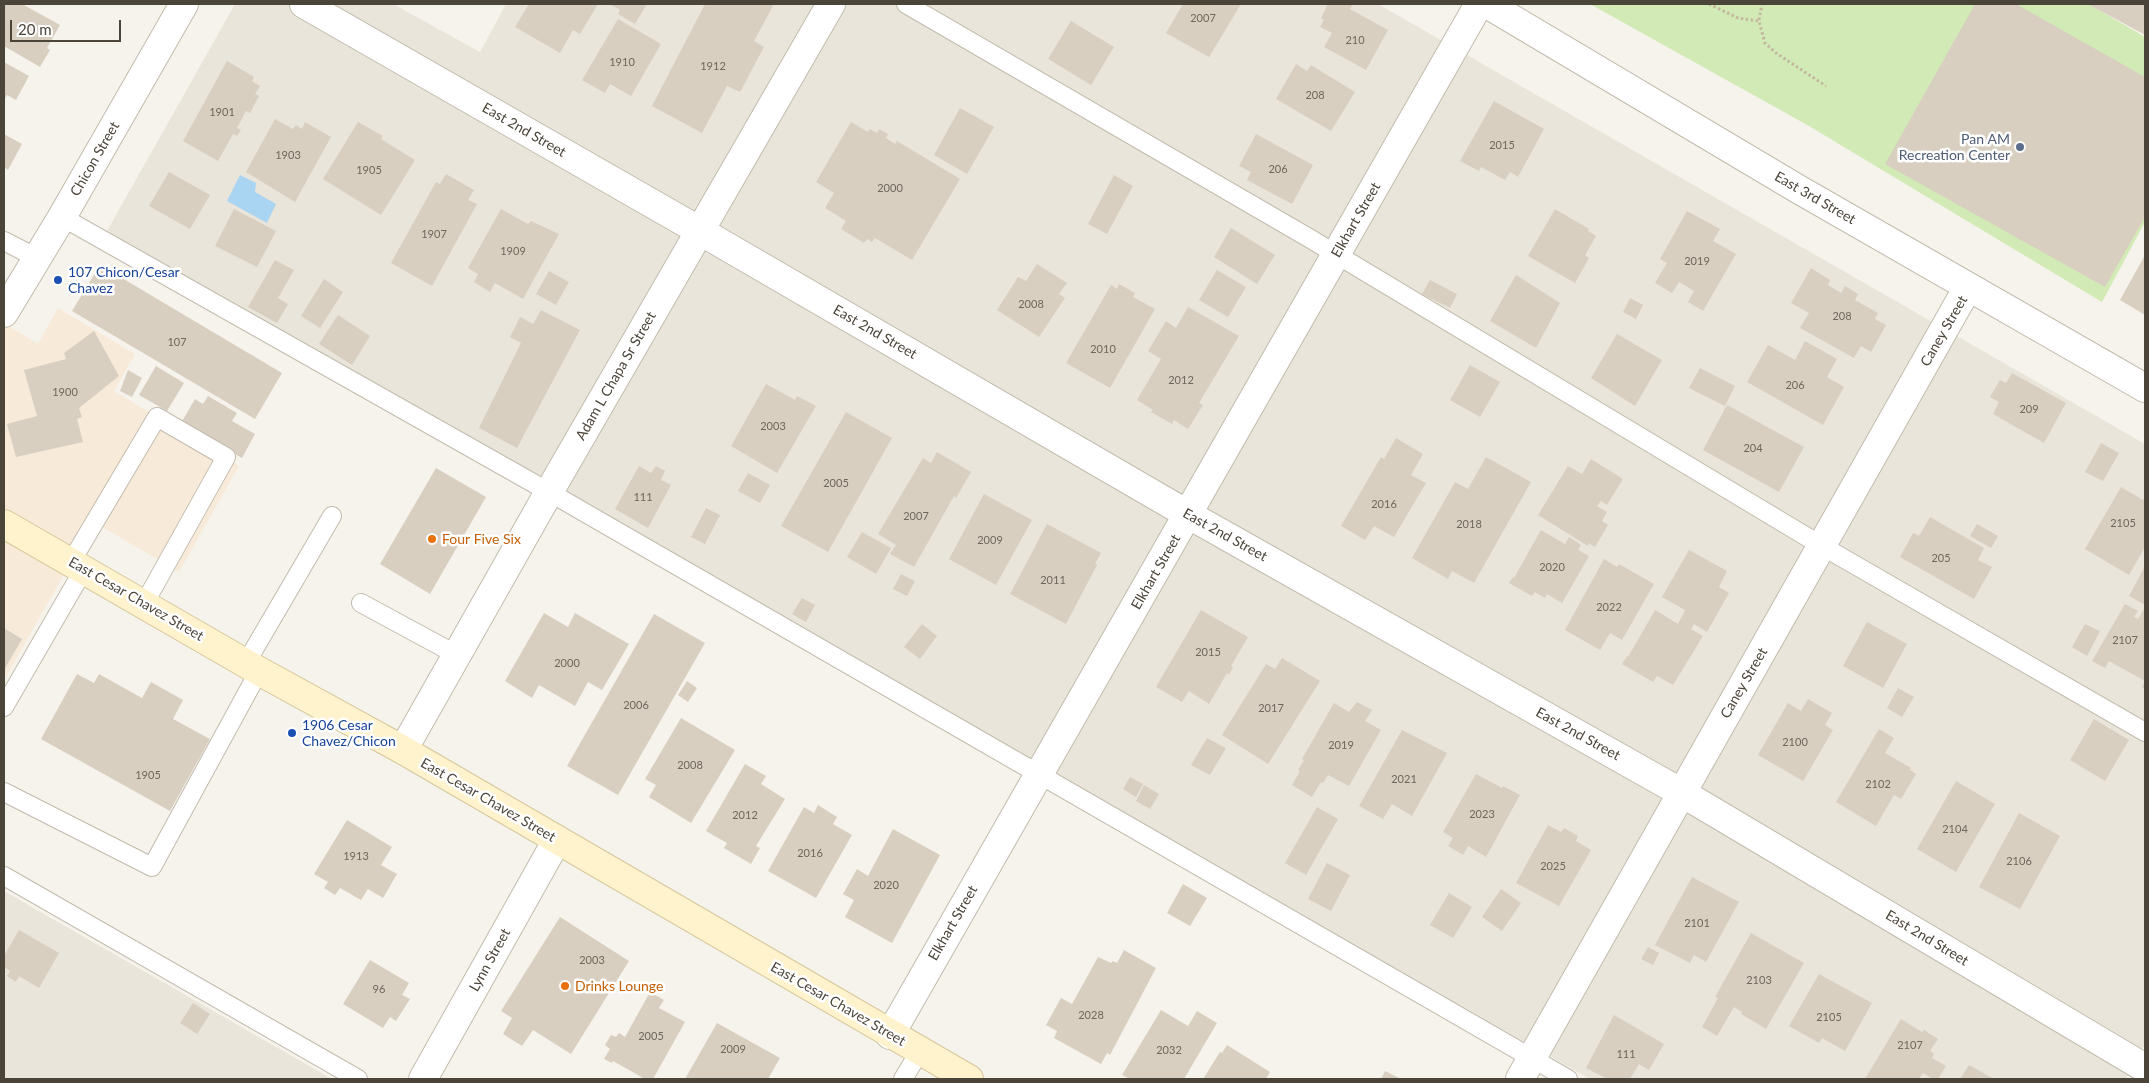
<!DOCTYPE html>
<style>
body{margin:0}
#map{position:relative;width:2149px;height:1083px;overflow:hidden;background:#f6f3ec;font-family:Lato,sans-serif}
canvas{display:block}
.frame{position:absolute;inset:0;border:5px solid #4b4439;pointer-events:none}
.scale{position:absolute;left:10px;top:20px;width:111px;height:22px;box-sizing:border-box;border:2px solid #4b4439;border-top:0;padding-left:6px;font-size:15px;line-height:18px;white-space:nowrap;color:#4b4439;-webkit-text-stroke:4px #fff;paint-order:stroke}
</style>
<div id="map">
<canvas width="2149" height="1083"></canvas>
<div class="frame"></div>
<div class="scale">20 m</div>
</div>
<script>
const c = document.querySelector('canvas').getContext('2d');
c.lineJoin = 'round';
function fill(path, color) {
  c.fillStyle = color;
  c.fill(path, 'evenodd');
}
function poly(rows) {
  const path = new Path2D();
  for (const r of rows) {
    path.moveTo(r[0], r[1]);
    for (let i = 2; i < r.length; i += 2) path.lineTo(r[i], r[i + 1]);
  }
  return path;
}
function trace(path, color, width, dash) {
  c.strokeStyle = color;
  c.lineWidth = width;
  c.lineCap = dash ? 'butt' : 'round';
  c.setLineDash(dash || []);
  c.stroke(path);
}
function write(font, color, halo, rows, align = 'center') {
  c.font = font + ' Lato,sans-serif';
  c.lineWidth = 5;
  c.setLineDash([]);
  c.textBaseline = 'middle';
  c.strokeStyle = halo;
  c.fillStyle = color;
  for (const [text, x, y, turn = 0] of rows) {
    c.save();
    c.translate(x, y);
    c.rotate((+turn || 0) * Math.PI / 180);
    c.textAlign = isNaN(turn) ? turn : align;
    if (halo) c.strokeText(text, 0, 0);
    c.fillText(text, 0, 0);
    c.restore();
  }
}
fill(poly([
 [235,4,393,4,480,52,506,4,1378,4,2145,444,2145,1044,2126,1079,1590,1079,999,743,107,231],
 [4,891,332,1079,4,1079]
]), '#eae5da');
fill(poly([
 [58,308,135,354,114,391,239,466,179,572,94,522,4,680,4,323,38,344]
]), '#f7ead8');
fill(poly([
 [1590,4,2089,4,2145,37,2145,222,2102,302,1809,126]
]), '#d2eab5');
fill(poly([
 [240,175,256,183,255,192,276,204,267,223,227,201]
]), '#a9d4f2');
fill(poly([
 [4,4,22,4,60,25,47,48,50,50,40,67,4,46],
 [529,4,598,4,580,34,573,30,560,53,515,27],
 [610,4,647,4,635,24,618,14,620,10],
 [705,4,774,4,754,41,764,47,740,92,727,86,702,133,652,106],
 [1183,4,1241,4,1209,57,1166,33],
 [1328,4,1353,4,1350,9,1388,30,1366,70,1324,47,1332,33,1320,27,1324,20,1321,18],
 [1975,4,2016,4,2145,77,2145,217,2105,287,1885,164],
 [2088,4,2145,4,2145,35],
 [618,19,661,44,631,96,610,84,605,93,582,80],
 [1071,21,1114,47,1091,85,1048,59],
 [227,61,254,77,252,81,260,86,255,94,259,96,250,113,246,111,237,128,241,130,237,136,233,134,218,161,183,141],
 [4,62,29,76,16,100,7,95,4,100],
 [1296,64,1307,71,1311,65,1355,92,1331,131,1276,99],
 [1494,101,1544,129,1518,177,1510,172,1505,180,1481,167,1479,171,1460,161],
 [960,108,994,127,967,174,934,155],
 [275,119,293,129,296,125,302,129,305,122,331,137,295,202,246,172],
 [358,122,383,136,381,139,415,160,381,215,323,179],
 [851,122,868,132,870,129,877,133,879,129,888,134,886,138,895,144,897,141,960,179,912,260,875,238,872,242,867,239,864,243,841,229,846,221,825,208,834,193,816,182],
 [4,134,22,144,8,170,4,167],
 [1256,134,1313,165,1292,204,1247,180,1251,172,1239,166],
 [169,172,210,195,190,229,149,206],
 [446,174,474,190,468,200,477,204,432,286,391,263,436,182,440,184],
 [1114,175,1133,186,1107,234,1088,224],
 [234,209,276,231,257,267,215,246],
 [501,209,528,224,531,221,559,234,523,299,495,283,490,292,474,282,478,274,468,268],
 [1555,209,1589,229,1588,231,1596,236,1585,255,1589,258,1575,283,1528,256],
 [1687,211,1720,229,1713,241,1736,254,1703,311,1688,302,1694,291,1679,282,1672,293,1655,283,1667,263,1660,259],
 [1231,228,1275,255,1257,284,1214,257],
 [2145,255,2145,315,2120,300],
 [275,260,294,270,278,298,288,304,277,323,248,307],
 [1037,264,1067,283,1059,294,1065,298,1039,337,997,310,1018,277,1026,281],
 [100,265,282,373,255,419,72,311],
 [1811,268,1830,280,1828,285,1841,293,1845,286,1858,294,1855,300,1878,313,1875,319,1886,325,1871,352,1861,346,1854,358,1800,328,1809,313,1791,303],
 [1217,270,1246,287,1228,317,1199,300],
 [549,271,569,282,556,305,536,294],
 [1516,275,1560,303,1536,348,1490,321],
 [324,279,343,292,320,328,301,316],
 [1430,280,1457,294,1450,308,1422,294],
 [1119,284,1135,293,1133,297,1155,309,1110,388,1066,363,1111,285,1117,289],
 [1630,298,1643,305,1636,319,1623,312],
 [1188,307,1239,336,1199,403,1203,405,1188,429,1174,420,1172,424,1151,412,1153,410,1137,400,1161,359,1148,351,1166,321,1176,328],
 [541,310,580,330,517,448,479,428,521,343,510,337,520,317,533,324],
 [338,315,370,336,352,365,319,344],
 [94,331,119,376,79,408,82,417,77,419,83,442,16,457,7,424,37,416,24,370,66,359,64,353],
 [1617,334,1662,360,1635,406,1591,378],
 [1805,341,1837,359,1827,377,1844,387,1823,425,1747,382,1768,345,1795,360],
 [1470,365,1500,382,1480,417,1450,400],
 [156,366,184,383,167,411,139,395],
 [1700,368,1735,386,1725,406,1689,388],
 [128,370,142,378,132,397,120,391],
 [2012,373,2066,403,2044,443,1993,414,1999,402,1990,397,2000,380,2006,383],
 [766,384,795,400,797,396,816,406,777,473,731,446],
 [208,396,237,413,232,421,255,434,242,458,181,423,195,399,203,404],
 [1727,405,1804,447,1779,492,1703,450],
 [846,412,892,438,828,552,781,526],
 [1396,438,1423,454,1411,475,1426,483,1394,537,1374,526,1365,540,1341,526,1381,457,1384,459],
 [2101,443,2119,453,2103,481,2085,472],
 [937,452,971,472,956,498,954,496,914,567,890,554,896,545,878,534,923,458,931,463],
 [1486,457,1531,482,1474,583,1452,571,1448,579,1412,558,1455,482,1468,489],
 [1591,459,1623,479,1607,505,1601,501,1597,506,1607,512,1602,521,1608,525,1595,547,1589,543,1588,546,1538,515,1568,466,1582,474],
 [639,466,651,473,656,466,665,471,661,480,671,485,648,528,615,509],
 [436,468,486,497,430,594,380,564],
 [748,473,770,485,760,503,738,491],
 [2121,487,2143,500,2145,496,2145,547,2129,575,2085,549],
 [984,494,1032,520,996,585,949,559],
 [706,508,720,515,705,544,691,537],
 [1930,517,1984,548,1978,560,1992,567,1974,599,1900,557,1913,533,1919,536],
 [1047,524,1101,553,1095,564,1097,565,1066,624,1010,594],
 [1977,524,1998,536,1991,548,1970,536],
 [1541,530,1565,544,1569,537,1581,545,1578,550,1589,556,1562,603,1547,594,1545,598,1535,592,1532,596,1509,583,1513,577,1514,578],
 [862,532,891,548,876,574,847,557],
 [1689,550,1727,571,1719,587,1729,593,1707,632,1694,624,1691,629,1703,636,1673,685,1657,676,1653,682,1622,664,1627,656,1628,657,1655,610,1678,624,1685,610,1662,597],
 [1604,559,1617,567,1619,564,1654,584,1622,640,1610,633,1600,650,1565,630],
 [2145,566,2145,605,2129,596],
 [901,574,915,581,907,596,893,589],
 [802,598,815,605,806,622,792,614],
 [2125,604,2138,611,2134,617,2138,619,2145,607,2145,689,2142,687,2145,681,2109,661,2105,668,2092,661],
 [1201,610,1248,637,1231,666,1233,667,1229,675,1227,673,1209,704,1189,691,1182,702,1156,687],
 [544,613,568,627,575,613,629,644,602,690,588,682,575,706,539,685,532,698,505,681],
 [654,614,705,643,618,795,567,766],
 [1867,622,1907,644,1883,688,1843,666],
 [922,624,937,636,920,659,904,647],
 [2085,624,2100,631,2087,656,2072,647],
 [4,628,22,639,4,670],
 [1282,658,1320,681,1268,764,1222,735,1266,664,1275,669],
 [77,674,94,683,99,674,142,698,151,682,183,700,173,719,210,739,170,811,41,739],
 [687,681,697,688,688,702,678,695],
 [1898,688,1914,697,1902,717,1887,708],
 [1808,699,1832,713,1825,725,1833,730,1803,781,1758,755,1788,703,1801,711],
 [1357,702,1372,710,1365,721,1381,730,1349,786,1328,775,1323,783,1321,782,1312,797,1292,785,1300,771,1298,770,1304,760,1302,759,1334,703,1349,712],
 [681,718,735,750,691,823,649,797,656,785,645,779],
 [2094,719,2129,740,2105,781,2070,760],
 [1879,729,1894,738,1885,753,1911,768,1910,770,1916,774,1901,799,1894,795,1876,826,1836,802],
 [1402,730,1447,753,1412,816,1392,804,1383,819,1359,806],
 [1207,738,1226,748,1210,775,1191,765],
 [745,764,766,776,761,784,785,799,756,846,760,848,751,864,724,848,727,843,706,831],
 [1476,774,1502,788,1503,786,1520,795,1486,857,1468,846,1463,855,1448,846,1453,838,1443,832],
 [1130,777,1143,784,1136,797,1123,789],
 [1956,781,1995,804,1956,872,1917,849],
 [1144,785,1159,794,1150,809,1136,801],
 [818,805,837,817,833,824,852,835,816,898,768,871,804,807,814,813],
 [1317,807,1338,819,1306,875,1285,863],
 [2019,813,2060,836,2020,909,1979,887],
 [347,820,392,847,381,865,397,874,383,898,368,889,361,900,340,888,335,895,324,888,328,882,314,874],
 [1548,825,1561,832,1564,828,1578,836,1576,841,1591,850,1559,906,1516,883],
 [893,829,940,855,892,943,845,917,854,900,843,894,857,869,868,876],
 [1327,863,1350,875,1331,911,1308,899],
 [1692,877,1739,902,1706,962,1694,955,1690,963,1655,945],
 [1183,884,1207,898,1190,926,1167,913],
 [1501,889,1521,903,1502,931,1482,917],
 [1449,893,1472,907,1453,938,1430,925],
 [560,917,629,961,571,1054,533,1030,522,1046,503,1034,512,1018,501,1011],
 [19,930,59,953,39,988,19,976,16,982,7,976,10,971,4,967,4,956],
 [1751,933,1804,963,1766,1029,1741,1014,1742,1012,1734,1007,1717,1036,1702,1027,1718,998,1715,997],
 [1648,947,1659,953,1653,965,1641,959],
 [1124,950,1156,968,1110,1055,1107,1053,1101,1064,1054,1038,1057,1031,1046,1025,1061,998,1072,1004,1098,957,1111,963,1113,961,1117,963],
 [370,960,409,983,402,995,410,999,396,1021,390,1017,383,1028,343,1004],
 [1819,974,1872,1003,1845,1051,1822,1038,1819,1043,1789,1026],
 [650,992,664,1000,659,1008,685,1022,653,1079,645,1079,613,1061,612,1063,604,1059,610,1049,605,1045,611,1035,616,1037,619,1033,625,1037],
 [193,1003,210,1014,197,1034,180,1023],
 [1161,1010,1188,1026,1197,1011,1217,1023,1184,1079,1130,1079,1122,1075],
 [1614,1015,1664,1044,1649,1070,1639,1064,1630,1079,1607,1079,1586,1068],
 [1901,1019,1922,1032,1924,1030,1938,1039,1930,1051,1934,1054,1932,1058,1946,1066,1938,1079,1933,1079,1923,1073,1919,1079,1865,1079],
 [717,1023,780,1058,768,1079,685,1079],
 [1227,1045,1270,1072,1266,1079,1203,1079,1220,1052,1222,1053],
 [1969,1065,1994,1079,1960,1079],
 [1385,1071,1401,1079,1381,1079]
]), '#d8cfc1');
const service = poly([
 [906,4,1309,238,1822,546,2145,732],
 [62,217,549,492,1568,1079],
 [4,241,37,258],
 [71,562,157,417,226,457,144,604],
 [361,603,457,655],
 [246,663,332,516],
 [4,707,84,569],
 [4,792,152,867,259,671],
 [4,876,358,1079],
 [903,1079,920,1051]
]);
const minor = poly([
 [1487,4,1798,189,2145,388],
 [403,750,549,492,831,4],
 [890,1035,1479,4],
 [423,1079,557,840],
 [1520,1079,1968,287]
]);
const tertiary = poly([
 [304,4,700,231,1189,515,1682,793,2145,1068],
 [4,313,62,217,184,4]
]);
const secondary = poly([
 [4,524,259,671,403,750,969,1079]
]);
trace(service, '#c2bbae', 20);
trace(minor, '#c2bbae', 30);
trace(tertiary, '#c2bbae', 30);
trace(secondary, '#d6c79b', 30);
trace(poly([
 [1709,4,1738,18,1759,21,1765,43,1776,53,1826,86],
 [1759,20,1762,4]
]), '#c4b79f', 3, [2.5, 2.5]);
trace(service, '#fff', 18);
trace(minor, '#fff', 28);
trace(tertiary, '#fff', 28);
trace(secondary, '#fff3cd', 28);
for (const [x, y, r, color] of [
 [2020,147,5,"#5c6f8a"],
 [58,280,5,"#1a4fb4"],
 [432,539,5,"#e8710a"],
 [292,733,5,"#1a4fb4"],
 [565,986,5,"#e8710a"]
]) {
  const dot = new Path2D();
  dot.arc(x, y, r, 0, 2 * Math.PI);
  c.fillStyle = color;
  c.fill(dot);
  trace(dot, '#fff', 2);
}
write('11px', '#6e675b', null, [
 ["2007",1203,18],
 ["210",1355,40],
 ["1910",622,62],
 ["1912",713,66],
 ["208",1315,95],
 ["1901",222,112],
 ["2015",1502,145],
 ["1903",288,155],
 ["206",1278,169],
 ["1905",369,170],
 ["2000",890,188],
 ["1907",434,234],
 ["1909",513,251],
 ["2019",1697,261],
 ["2008",1031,304],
 ["208",1842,316],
 ["107",177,342],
 ["2010",1103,349],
 ["2012",1181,380],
 ["206",1795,385],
 ["1900",65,392],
 ["209",2029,409],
 ["2003",773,426],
 ["204",1753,448],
 ["2005",836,483],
 ["111",643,497],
 ["2016",1384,504],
 ["2007",916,516],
 ["2105",2123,523],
 ["2018",1469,524],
 ["2009",990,540],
 ["205",1941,558],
 ["2020",1552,567],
 ["2011",1053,580],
 ["2022",1609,607],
 ["2107",2125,640],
 ["2015",1208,652],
 ["2000",567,663],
 ["2006",636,705],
 ["2017",1271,708],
 ["2100",1795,742],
 ["2019",1341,745],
 ["2008",690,765],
 ["1905",148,775],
 ["2021",1404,779],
 ["2102",1878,784],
 ["2023",1482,814],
 ["2012",745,815],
 ["2104",1955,829],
 ["2016",810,853],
 ["1913",356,856],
 ["2106",2019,861],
 ["2025",1553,866],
 ["2020",886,885],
 ["2101",1697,923],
 ["2003",592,960],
 ["2103",1759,980],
 ["96",379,989],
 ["2028",1091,1015],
 ["2105",1829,1017],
 ["2005",651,1036],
 ["2107",1910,1045],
 ["2009",733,1049],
 ["2032",1169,1050],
 ["111",1626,1054]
]);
write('14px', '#4b4439', '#fff', [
 ["East 2nd Street",524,130,30],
 ["Chicon Street",95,159,-60],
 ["East 3rd Street",1815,198,30],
 ["Elkhart Street",1356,220,-60],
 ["Caney Street",1944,331,-60],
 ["East 2nd Street",875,332,30],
 ["Adam L Chapa Sr Street",616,376,-60],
 ["East 2nd Street",1225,535,29],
 ["Elkhart Street",1156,572,-60],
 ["East Cesar Chavez Street",136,599,30],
 ["Caney Street",1744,683,-60],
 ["East 2nd Street",1578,734,29],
 ["East Cesar Chavez Street",488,800,30],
 ["Elkhart Street",953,923,-60],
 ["East 2nd Street",1927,938,31],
 ["Lynn Street",490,960,-61],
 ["East Cesar Chavez Street",838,1004,30]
]);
write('14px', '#4e5e75', '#fff', [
 ["Pan AM",2010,139],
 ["Recreation Center",2010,155]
], 'right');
write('14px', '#164399', '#fff', [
 ["107 Chicon/Cesar",68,272],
 ["Chavez",68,288],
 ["1906 Cesar",302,725],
 ["Chavez/Chicon",302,741]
], 'left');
write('14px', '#c56008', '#fff', [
 ["Four Five Six",442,539],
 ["Drinks Lounge",575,986]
], 'left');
</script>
